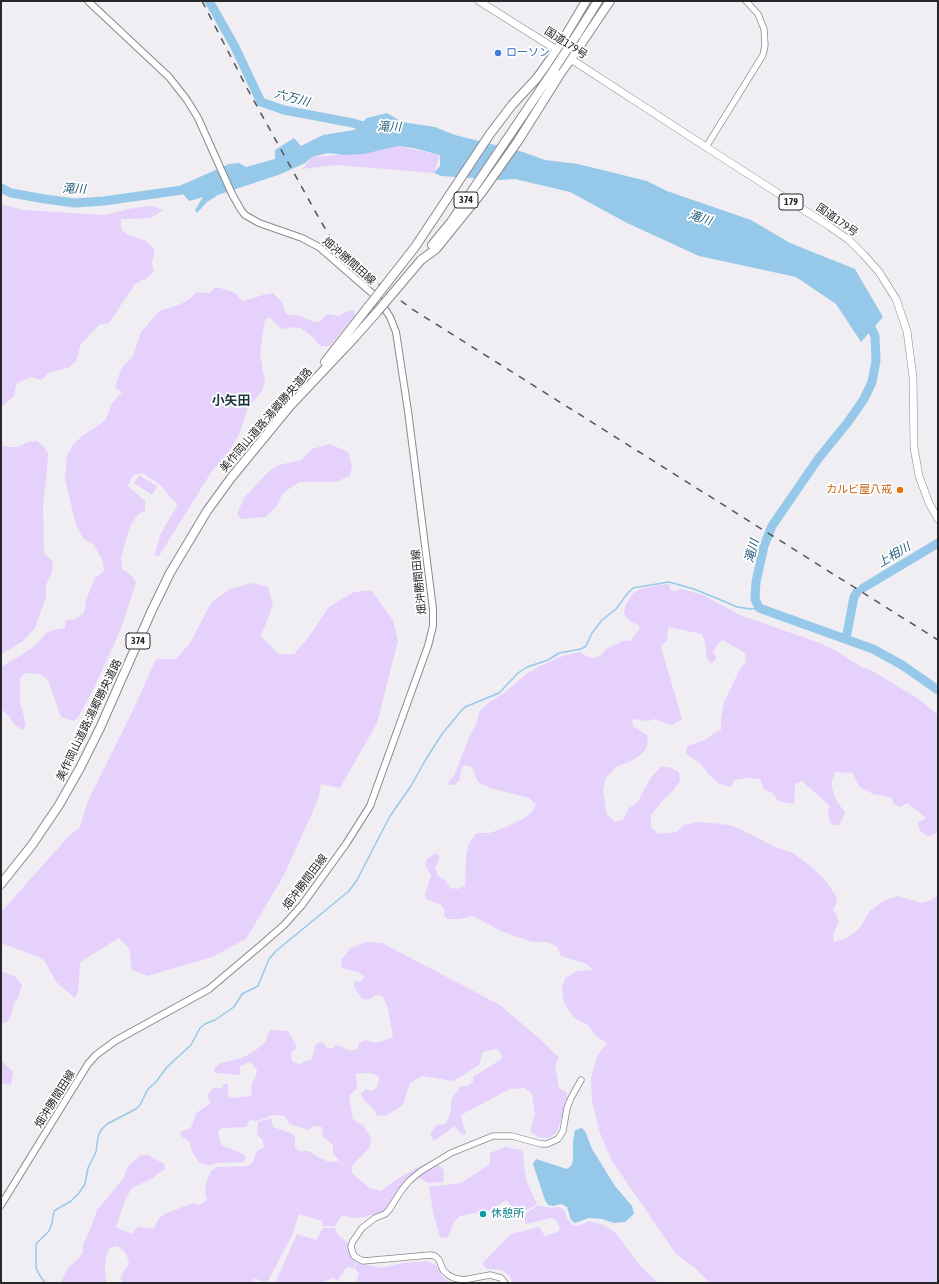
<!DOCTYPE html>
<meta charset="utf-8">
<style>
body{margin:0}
#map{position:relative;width:939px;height:1284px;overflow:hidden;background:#f0eef3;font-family:"Asap Condensed",sans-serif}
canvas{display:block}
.frame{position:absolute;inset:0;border:2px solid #272628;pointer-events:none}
</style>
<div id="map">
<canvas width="939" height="1284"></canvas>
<div class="frame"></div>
</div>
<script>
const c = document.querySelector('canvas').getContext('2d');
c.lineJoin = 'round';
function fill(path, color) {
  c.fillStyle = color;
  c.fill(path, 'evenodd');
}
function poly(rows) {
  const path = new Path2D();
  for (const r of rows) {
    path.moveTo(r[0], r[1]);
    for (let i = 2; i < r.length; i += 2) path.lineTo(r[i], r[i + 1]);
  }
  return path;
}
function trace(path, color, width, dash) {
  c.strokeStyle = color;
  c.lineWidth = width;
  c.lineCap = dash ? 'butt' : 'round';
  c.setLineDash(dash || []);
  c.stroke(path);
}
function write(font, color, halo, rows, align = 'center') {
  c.font = font + ' "Asap Condensed","Noto Sans JP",sans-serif';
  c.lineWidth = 3.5;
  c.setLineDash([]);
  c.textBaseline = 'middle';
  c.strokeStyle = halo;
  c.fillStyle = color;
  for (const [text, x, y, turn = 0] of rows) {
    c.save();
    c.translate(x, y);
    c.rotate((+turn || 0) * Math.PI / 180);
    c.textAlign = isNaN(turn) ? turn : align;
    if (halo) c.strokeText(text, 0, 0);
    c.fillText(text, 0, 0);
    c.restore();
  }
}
fill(poly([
 [398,146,440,155,434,173,337,165,302,169,312,157,349,154],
 [1,204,23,210,105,215,129,209,151,206,163,210,151,218,121,219,121,230,128,235,146,241,155,250,152,262,154,271,147,278,135,284,109,323,99,325,81,344,76,361,68,368,50,372,41,380,31,377,16,384,14,396,1,407],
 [215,288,220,288,236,293,239,299,244,301,266,294,273,293,282,302,285,312,289,315,298,315,312,321,319,322,328,314,339,316,345,312,354,310,355,315,330,346,320,346,314,338,301,328,292,327,286,329,280,328,269,317,265,320,260,354,265,382,262,390,247,410,239,435,228,453,212,471,159,556,155,555,160,535,177,506,176,502,170,498,163,487,143,473,133,475,128,486,145,501,145,511,138,514,130,526,121,557,122,569,132,576,136,582,121,629,92,692,77,719,73,721,61,717,48,680,40,674,26,673,20,678,20,702,26,724,23,730,16,726,8,715,1,709,1,667,23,654,37,644,46,633,53,630,65,628,66,620,75,619,83,614,85,608,86,600,95,578,104,571,102,559,93,544,84,539,76,525,65,479,67,455,72,446,81,437,105,421,112,404,122,392,115,388,121,369,133,356,141,332,159,311,179,305,188,300,197,292,209,293],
 [37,441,43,446,48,453,47,471,43,503,44,553,53,562,52,572,46,585,46,597,35,628,22,642,1,654,1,445,8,447,18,447,28,442],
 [330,444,348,452,352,466,350,476,336,482,299,482,283,493,276,507,265,517,241,519,237,514,244,498,270,470,279,465,301,460,312,449],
 [139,475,157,486,152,495,134,483],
 [252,583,268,587,273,605,261,636,278,654,294,654,308,638,329,607,354,592,371,590,393,620,398,641,377,723,340,788,321,784,318,800,284,875,246,939,212,957,147,976,131,969,130,950,119,938,80,962,78,992,75,998,56,982,44,960,38,957,1,943,1,912,68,837,80,827,87,803,134,708,156,659,176,659,190,643,211,603,230,589],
 [666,584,670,585,670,589,675,591,681,589,703,595,740,615,817,642,833,649,860,666,876,673,920,700,938,715,938,833,928,836,920,831,918,823,926,818,907,803,900,807,894,804,891,797,873,794,860,787,852,773,835,772,831,784,835,798,845,813,839,825,831,825,828,813,830,806,802,781,795,784,794,804,778,801,773,793,764,789,760,779,747,778,735,780,730,787,720,784,709,775,701,764,686,754,687,746,705,740,715,732,721,730,721,719,724,702,741,667,746,662,745,653,723,640,718,644,713,653,717,658,711,664,707,658,705,642,702,634,668,627,667,640,661,647,682,719,672,725,654,719,649,721,632,719,633,726,647,735,648,744,644,752,633,760,616,767,605,779,603,791,607,815,615,822,623,820,629,808,637,803,651,777,661,767,669,767,679,772,680,781,673,791,663,800,651,815,651,827,658,834,676,832,684,825,700,822,730,825,748,833,775,847,793,853,814,869,827,882,837,898,836,904,833,909,839,921,833,934,834,942,847,938,860,928,869,912,883,901,897,896,922,903,932,900,938,895,938,1283,710,1283,696,1269,676,1254,612,1161,600,1133,592,1101,591,1079,597,1056,607,1043,597,1037,588,1025,573,1017,564,1003,562,988,565,978,578,971,593,970,587,964,561,956,557,947,548,942,532,942,501,931,473,916,459,919,447,919,444,915,444,909,441,905,426,899,425,894,431,876,425,864,427,859,436,853,440,857,435,868,438,876,445,880,450,888,457,889,465,886,466,856,469,843,477,833,489,833,499,830,523,819,532,812,536,805,529,798,490,788,478,782,472,768,466,765,462,767,459,781,454,785,448,785,449,781,454,776,469,738,477,723,479,712,488,703,504,693,525,675,540,666,563,656,580,652,588,657,595,658,601,655,606,649,623,641,630,641,640,629,638,625,629,621,624,613,625,606,633,593,640,589],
 [365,942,382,943,500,1005,540,1039,559,1058,555,1065,559,1088,567,1093,567,1101,557,1132,549,1138,539,1138,530,1131,535,1115,532,1094,524,1088,510,1089,461,1115,462,1121,466,1133,462,1135,455,1126,434,1141,430,1134,437,1124,443,1125,447,1122,451,1109,451,1100,461,1086,467,1086,473,1082,473,1077,503,1058,498,1049,483,1052,479,1065,453,1081,422,1076,410,1083,403,1105,387,1115,377,1116,374,1110,363,1099,361,1094,366,1089,372,1091,378,1086,379,1076,369,1073,356,1074,357,1088,349,1096,353,1120,363,1125,371,1138,370,1147,352,1166,352,1173,333,1154,333,1145,323,1137,322,1127,314,1126,308,1130,290,1124,284,1116,272,1115,257,1121,250,1120,246,1127,222,1128,218,1131,221,1145,237,1151,246,1156,244,1162,216,1163,208,1166,199,1162,192,1152,190,1142,181,1136,180,1132,190,1129,193,1123,196,1113,211,1103,207,1096,213,1088,222,1088,224,1084,228,1084,228,1096,232,1098,251,1096,252,1083,256,1076,257,1070,250,1062,240,1066,240,1075,215,1073,214,1068,221,1063,242,1058,256,1050,265,1042,270,1030,288,1031,297,1047,291,1053,292,1061,299,1064,312,1059,316,1044,323,1042,326,1047,332,1049,337,1045,351,1051,358,1049,359,1043,365,1040,376,1043,393,1037,388,1008,382,996,376,995,368,1000,362,999,354,987,354,982,362,981,364,976,358,972,342,968,341,960,351,948],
 [1,971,16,977,22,985,19,996,13,1005,12,1013,8,1021,1,1024],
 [1,1060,13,1072,11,1085,2,1083],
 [271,1118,273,1127,288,1132,295,1136,295,1147,299,1151,309,1151,318,1157,329,1162,339,1161,369,1188,381,1191,397,1179,428,1162,440,1166,444,1171,443,1182,428,1183,420,1178,413,1176,400,1188,389,1206,382,1212,364,1217,354,1218,342,1215,335,1226,323,1226,322,1221,299,1214,293,1233,267,1283,254,1278,251,1283,124,1283,120,1278,129,1263,126,1253,118,1246,110,1248,106,1256,105,1271,106,1283,61,1283,68,1268,77,1260,83,1252,83,1244,90,1230,97,1210,123,1179,128,1166,141,1155,148,1155,164,1164,165,1169,151,1179,132,1188,126,1198,116,1227,132,1234,138,1227,153,1229,160,1217,167,1213,193,1203,200,1205,207,1200,205,1192,207,1180,211,1171,217,1167,248,1166,253,1162,256,1152,264,1147,262,1139,257,1135,258,1122],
 [505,1147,520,1150,523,1152,524,1166,527,1183,537,1204,522,1213,515,1214,507,1200,490,1210,460,1216,454,1222,447,1238,440,1237,436,1222,434,1217,429,1187,461,1183,490,1164,490,1153],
 [538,1205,551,1208,559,1207,565,1211,567,1218,573,1226,581,1225,589,1221,604,1225,616,1233,641,1267,659,1283,513,1283,510,1276,502,1270,487,1269,482,1264,511,1234,539,1227,545,1236,557,1232,560,1229,556,1220,551,1218,526,1224,523,1215],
 [323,1228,335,1228,338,1235,349,1244,350,1253,357,1262,353,1268,347,1267,337,1281,334,1278,322,1282,310,1283,275,1283,297,1234,316,1240],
 [426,1261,436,1265,443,1278,453,1283,356,1283,359,1273,354,1268,358,1262,380,1268,404,1263]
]), '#e5d1fc');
fill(poly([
 [387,113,402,122,435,127,455,135,523,152,545,160,578,164,647,181,667,191,751,220,790,243,855,269,883,317,861,342,836,304,796,277,699,256,627,223,570,192,515,179,500,180,441,176,434,173,440,166,440,155,413,148,398,146,364,154,344,155,328,153,312,157,305,163,281,174,218,195,207,202,197,213,195,210,203,197,189,201,177,187,229,164,239,163,246,167,275,159,275,150,294,138,301,146,323,135,354,130,367,118],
 [582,1128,586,1133,592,1149,615,1186,632,1206,634,1214,625,1222,614,1223,602,1219,589,1218,575,1223,571,1220,567,1207,561,1204,553,1206,548,1205,545,1200,533,1164,536,1159,567,1169,571,1166,573,1160,573,1141,575,1130]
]), '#96c9e9');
trace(poly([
 [45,1283,39,1274,36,1268,36,1244,49,1231,52,1223,54,1211,71,1201,79,1193,85,1184,88,1168,96,1152,98,1137,101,1130,107,1124,136,1109,140,1105,148,1089,156,1082,167,1067,191,1045,200,1028,205,1024,215,1020,234,1007,242,994,258,986,269,959,276,951,349,891,357,880,390,816,411,786,426,759,442,734,461,711,465,707,499,693,518,673,527,667,548,660,559,653,581,649,586,646,592,633,602,620,616,609,627,594,633,588,669,582,694,589,728,603,737,607,751,609,759,608]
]), '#96c9e9', 1.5);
trace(poly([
 [209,1,234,45,261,102,284,110,353,123,370,128],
 [1,188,11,193,45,199,75,203,104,201,182,190,192,188],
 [867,319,875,336,876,361,872,382,864,399,848,422,818,459,772,526,764,546,756,582,755,599,759,608,873,649,902,665,938,690],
 [863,588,938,543],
 [846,639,854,597,857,592]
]), '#96c9e9', 9);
const tertiary = poly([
 [706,147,763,55,765,45,764,29,758,14,746,1],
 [505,1283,501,1278,490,1275,463,1280,454,1278,448,1275,443,1270,439,1260,435,1256,430,1255,363,1261,354,1256,352,1251,351,1246,353,1241,362,1228,375,1218,385,1214,389,1210,401,1191,409,1181,421,1171,451,1153,493,1136,512,1136,541,1144,547,1144,558,1139,563,1131,567,1108,571,1098,581,1080]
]);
const secondary = poly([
 [1,1205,70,1093,88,1064,96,1055,115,1041,209,989,260,946,284,925,302,905,346,844,370,806,428,646,433,626,433,609,408,411,396,332,390,317,381,303,373,294,319,247,302,238,259,223,245,215,241,210,232,194,198,118,187,100,169,77,88,1]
]);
const trunk = poly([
 [479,1,557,50,706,147,829,226,849,240,864,255,879,272,896,299,907,331,913,377,914,448,919,476,929,503,938,519]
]);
const motorway = poly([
 [576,36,598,1],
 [490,134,512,105,537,78,557,50,586,1],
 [432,245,451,222,555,68],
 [421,260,436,249,482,192,518,141,562,71,571,59,610,1],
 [325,362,368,307],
 [1,884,32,845,59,805,80,768,100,728,152,610,170,573,207,511,231,478,290,406,355,337,377,312]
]);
trace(tertiary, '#8a888c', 7);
trace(secondary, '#8a888c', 8);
trace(trunk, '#8a888c', 8);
trace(motorway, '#8a888c', 10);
trace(tertiary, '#fff', 5.5);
trace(secondary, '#fff', 6);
trace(trunk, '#fff', 7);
trace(motorway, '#fff', 8);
trace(poly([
 [202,1,248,90,320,220,331,238,352,260,381,286,412,309,938,640]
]), '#545356', 1.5, [7, 7]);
const motorwayBridge = poly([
 [555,68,576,36],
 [368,307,415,247,490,134],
 [377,312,421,260]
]);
trace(motorwayBridge, '#8a888c', 10, []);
trace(motorwayBridge, '#fff', 8);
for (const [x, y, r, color] of [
 [498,53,4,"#3f7fe0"],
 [900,490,4,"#e8710a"],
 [483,1214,4,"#0f9aa8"]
]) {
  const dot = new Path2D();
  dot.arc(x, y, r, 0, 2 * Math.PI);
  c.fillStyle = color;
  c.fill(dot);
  trace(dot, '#fff', 1.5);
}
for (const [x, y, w] of [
 [466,200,24],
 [791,202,24],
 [138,641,24]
]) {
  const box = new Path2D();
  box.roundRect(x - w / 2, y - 8, w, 16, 3);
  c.fillStyle = '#fff';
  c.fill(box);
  trace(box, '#272628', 1);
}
write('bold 10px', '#272628', null, [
 ["374",466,200],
 ["179",791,202],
 ["374",138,641]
]);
write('11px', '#272628', '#fff', [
 ["国道179号",566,43,33],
 ["国道179号",837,220,35],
 ["畑沖勝間田線",349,261,41],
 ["美作岡山道路;湯郷勝央道路",266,420,-49],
 ["畑沖勝間田線",419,582,-96],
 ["美作岡山道路;湯郷勝央道路",89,720,-64],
 ["畑沖勝間田線",305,882,-53],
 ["畑沖勝間田線",55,1099,-58]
]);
write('11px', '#366cbe', '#fff', [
 ["ローソン",506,53]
], 'left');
write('11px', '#c56008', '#fff', [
 ["カルビ屋八戒",892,490]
], 'right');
write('11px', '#0d838f', '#fff', [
 ["休憩所",491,1214]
], 'left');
write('italic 12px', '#1c5978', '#fff', [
 ["六万川",292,98,15],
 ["滝川",389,127,1],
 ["滝川",74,189,2],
 ["滝川",700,218,18],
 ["滝川",752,551,-76],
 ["上相川",894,555,-31]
]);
write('bold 13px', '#183a3c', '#fff', [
 ["小矢田",231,401]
]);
</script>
